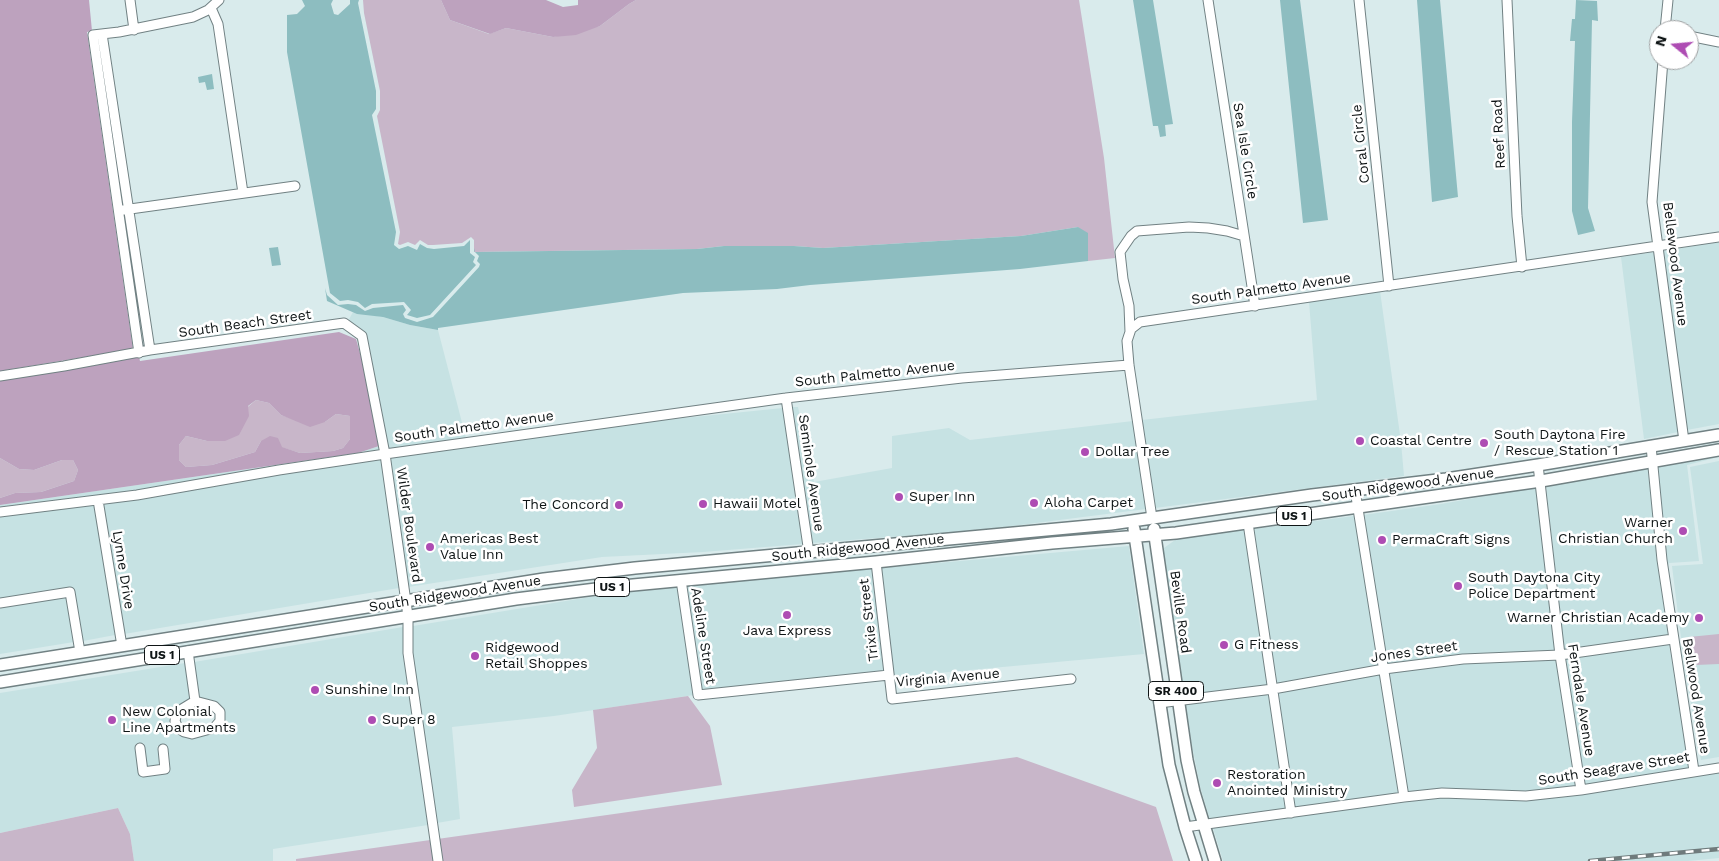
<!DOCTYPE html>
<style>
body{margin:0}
#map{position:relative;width:1719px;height:861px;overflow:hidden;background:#d9ebec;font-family:"Work Sans",sans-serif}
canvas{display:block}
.north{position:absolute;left:1649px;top:20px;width:50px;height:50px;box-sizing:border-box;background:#fff;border:1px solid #9fa1a2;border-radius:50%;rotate:287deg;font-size:14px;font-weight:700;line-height:20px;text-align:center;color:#0f1516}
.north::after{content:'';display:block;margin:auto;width:18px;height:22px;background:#ae4cb3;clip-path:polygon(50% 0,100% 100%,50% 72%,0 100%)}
</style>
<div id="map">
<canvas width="1719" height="861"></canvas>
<div class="north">N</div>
</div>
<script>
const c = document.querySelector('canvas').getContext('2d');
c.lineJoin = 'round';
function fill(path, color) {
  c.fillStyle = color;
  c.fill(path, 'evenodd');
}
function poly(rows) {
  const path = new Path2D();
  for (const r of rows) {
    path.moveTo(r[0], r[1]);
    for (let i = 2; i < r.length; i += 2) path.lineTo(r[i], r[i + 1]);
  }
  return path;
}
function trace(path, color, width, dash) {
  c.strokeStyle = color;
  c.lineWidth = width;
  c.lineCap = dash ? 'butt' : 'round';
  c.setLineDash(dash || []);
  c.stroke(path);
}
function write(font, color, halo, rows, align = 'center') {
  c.font = font + ' "Work Sans",sans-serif';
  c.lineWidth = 5;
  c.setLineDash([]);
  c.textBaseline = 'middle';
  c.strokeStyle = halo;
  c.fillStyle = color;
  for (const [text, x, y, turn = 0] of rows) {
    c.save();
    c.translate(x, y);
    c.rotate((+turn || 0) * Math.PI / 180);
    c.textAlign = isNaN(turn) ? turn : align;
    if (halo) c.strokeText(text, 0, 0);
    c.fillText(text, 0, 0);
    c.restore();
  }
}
fill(poly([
 [1719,242,1719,424,1687,430,1664,251],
 [1655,252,1678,432,1644,439,1621,257],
 [1380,291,1401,442,1404,476,1155,508,1142,420,1317,400,1309,302],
 [353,312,383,317,410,325,438,330,466,438,389,449,367,336,348,321],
 [792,407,798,407,814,482,892,468,892,436,949,428,970,440,1133,421,1146,509,981,530,812,543],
 [783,408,803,544,703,552,602,557,408,587,390,457,644,422],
 [379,446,380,450,278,466,136,490,0,508,0,505,358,453],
 [1719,457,1687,465,1699,561,1669,563,1668,566,1669,580,1667,560,1657,467],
 [381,458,399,588,124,634,103,503],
 [1719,461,1719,757,1701,760,1685,670,1672,566,1703,564,1690,467],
 [1648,469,1657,560,1668,636,1564,650,1546,486],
 [1537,487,1555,651,1462,655,1388,665,1363,515,1441,504],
 [94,504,115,635,83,641,74,591,68,588,0,599,0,517],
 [1354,516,1379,666,1277,684,1254,529],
 [1245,530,1268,686,1183,696,1162,555,1164,548,1175,540,1198,535],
 [1129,546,1144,654,894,677,881,568],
 [872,569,884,672,702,690,687,585],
 [677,586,694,695,554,716,452,727,460,819,437,823,413,653,413,626,590,597],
 [66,597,74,642,0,654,0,608],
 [403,627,403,654,428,825,273,849,273,861,134,861,130,834,118,808,0,833,0,693,185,663,190,699,174,708,170,720,175,731,194,738,217,731,223,724,224,713,216,702,199,697,194,662],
 [144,743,147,767,160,765,157,746,167,745,170,768,166,773,144,776,139,772,135,744],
 [1669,644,1689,768,1585,785,1565,658],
 [1556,659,1576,787,1526,792,1442,788,1408,792,1389,673,1463,663],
 [1380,674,1398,793,1295,808,1278,693],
 [1269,694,1286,809,1210,820,1200,786,1184,705],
 [1719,772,1719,858,1688,861,1223,861,1213,828,1443,797,1526,800,1586,794]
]), '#c6e2e3');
fill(poly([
 [363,0,441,0,450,20,489,34,506,28,553,37,600,26,629,4,636,0,1079,0,1104,158,1115,258,1088,261,1078,227,1021,236,823,248,794,246,724,246,697,249,474,252,474,240,471,237,462,243,433,245,428,245,420,240,415,245,408,242,400,245,398,244,400,232,377,116,380,110,380,91,364,13],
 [256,400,269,403,281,415,296,420,325,422,336,414,350,416,350,439,343,448,333,451,300,453,261,441,255,452,212,465,186,467,179,460,179,445,186,436,207,441],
 [0,458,19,469,34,470,62,460,73,460,78,470,74,481,41,492,15,493,0,498],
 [1719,634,1719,664,1696,665,1695,653,1691,653,1689,637],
 [688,696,710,726,722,785,574,807,572,790,597,748,593,710],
 [1017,757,1156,807,1173,861,296,861,296,859],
 [118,808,130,834,134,861,0,861,0,833]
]), '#c8b6c9');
fill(poly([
 [0,0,89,0,92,31,87,32,133,349,0,371],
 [441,0,546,0,563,7,578,5,578,0,636,0,629,4,600,26,576,35,553,37,506,28,490,34,450,20],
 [339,332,356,339,364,367,379,446,358,453,0,505,0,498,15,493,41,492,74,481,78,470,73,460,62,460,34,470,19,469,0,458,0,380,65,370,139,357,140,361],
 [256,400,269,403,281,415,310,427,325,422,336,414,350,416,350,439,343,448,333,451,300,453,282,447,278,438,270,436,261,441,255,452,212,465,186,467,179,460,179,445,186,436,207,441,225,441,239,435,249,416,248,406]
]), '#bda2be');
fill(poly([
 [302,0,333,0,331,4,334,14,338,15,350,4,350,0,359,0,358,3,376,91,376,109,372,115,396,232,394,245,399,249,408,246,417,250,420,244,427,248,434,249,464,246,470,240,470,253,475,257,473,262,476,265,430,315,417,318,407,315,411,310,404,302,372,304,365,308,358,302,348,300,340,301,330,293,287,52,287,15,297,14,305,6],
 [1133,0,1153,0,1173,124,1165,125,1166,136,1160,137,1158,126,1153,126],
 [1280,0,1300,0,1328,220,1303,223],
 [1417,0,1440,0,1458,197,1432,202],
 [1576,0,1597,1,1598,21,1592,20,1588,208,1595,231,1578,235,1572,211,1572,122,1575,41,1570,41,1572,19,1575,19],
 [212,74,214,89,207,90,205,82,199,83,198,77],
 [1078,227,1088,233,1088,261,1020,269,810,285,777,289,683,293,438,328,438,330,410,325,383,317,357,314,327,301,325,288,327,295,338,305,348,304,356,305,365,311,373,308,403,305,406,310,403,314,405,318,417,322,433,317,479,267,480,264,477,261,479,256,474,251,474,248,475,252,697,249,724,246,794,246,823,248,1021,236],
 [278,247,281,265,272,266,269,248]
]), '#8dbdc0');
const minor = poly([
 [130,0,134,30],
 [1208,0,1255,306],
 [1359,0,1389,286],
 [1507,0,1517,216,1522,267],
 [211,8,218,24,243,193],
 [1665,30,1668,0],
 [102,34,150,350],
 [1689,36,1719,42],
 [1663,60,1652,202,1684,441],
 [123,210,295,186],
 [1130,332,1129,306,1123,279,1120,252,1131,236,1137,231,1189,227,1208,228,1227,231,1244,236],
 [139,353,93,35,119,32,193,17,208,10,219,0],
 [0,376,64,366,150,350,344,323,362,336,385,454,408,616,408,653,438,861],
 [786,398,809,553],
 [1651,446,1662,560,1694,771],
 [1538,465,1560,655,1581,790],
 [1355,490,1404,797],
 [98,500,122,646],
 [0,512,137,495,279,470,385,454,786,398,962,378,1129,365],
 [1152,518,1129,365,1127,341,1131,329,1140,322,1719,237],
 [1248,523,1291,813],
 [876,562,892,699,1071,679],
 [681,580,698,695,889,675],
 [0,603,70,592,80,652],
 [188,651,195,701,177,712,175,721,178,728,184,732,192,734,214,728,220,721,220,712,214,706,195,701],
 [1159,703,1273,689,1384,669,1463,659,1560,655,1673,639],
 [140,748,143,772,165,769,163,749],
 [1185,827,1404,797,1442,793,1526,796,1581,790,1719,768]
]);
const major = poly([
 [1134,529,1169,765,1185,827,1196,861],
 [1154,529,1187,760,1194,792,1215,861],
 [0,665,544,579,635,568,1111,524,1312,495,1446,479,1538,465,1719,435],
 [0,682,516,599,612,587,876,562,1052,543,1176,533,1541,481,1719,450]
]);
trace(minor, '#718183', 11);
trace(major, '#718183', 14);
trace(minor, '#fff', 9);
trace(major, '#fff', 11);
const rail = poly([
 [1590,861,1719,849]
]);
trace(rail, '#6f7b7c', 4.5);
trace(rail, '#fff', 2.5, [8]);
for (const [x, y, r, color] of [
 [1360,441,5,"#ae4cb3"],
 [1484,443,5,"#ae4cb3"],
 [1085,452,5,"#ae4cb3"],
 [899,497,5,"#ae4cb3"],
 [1034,503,5,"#ae4cb3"],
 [703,504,5,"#ae4cb3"],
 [619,505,5,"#ae4cb3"],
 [1683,531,5,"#ae4cb3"],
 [1382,540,5,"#ae4cb3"],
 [430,547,5,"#ae4cb3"],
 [1458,586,5,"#ae4cb3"],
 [787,615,5,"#ae4cb3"],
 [1699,618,5,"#ae4cb3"],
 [1224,645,5,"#ae4cb3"],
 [475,656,5,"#ae4cb3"],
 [315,690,5,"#ae4cb3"],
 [112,720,5,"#ae4cb3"],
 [372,720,5,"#ae4cb3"],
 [1217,783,5,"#ae4cb3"]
]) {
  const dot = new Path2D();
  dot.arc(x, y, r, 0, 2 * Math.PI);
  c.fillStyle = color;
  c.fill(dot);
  trace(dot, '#fff', 2);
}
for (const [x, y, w] of [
 [1294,516,35],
 [612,587,35],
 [162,655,35],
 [1176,691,55]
]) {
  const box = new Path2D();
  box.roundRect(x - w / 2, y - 9.5, w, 19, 4);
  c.fillStyle = '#fff';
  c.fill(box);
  trace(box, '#0f1516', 1);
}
write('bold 12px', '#0f1516', null, [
 ["US 1",1294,516],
 ["US 1",612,587],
 ["US 1",162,655],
 ["SR 400",1176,691]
]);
write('14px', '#0f1516', '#fff', [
 ["Reef Road",1499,134,-93],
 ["Coral Circle",1361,144,-96],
 ["Sea Isle Circle",1245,151,81],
 ["Bellewood Avenue",1675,264,83],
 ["South Palmetto Avenue",1271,289,-8],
 ["South Beach Street",245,324,-8],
 ["South Palmetto Avenue",875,374,-6],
 ["South Palmetto Avenue",474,427,-8],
 ["Seminole Avenue",811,473,82],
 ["South Ridgewood Avenue",1408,485,-8],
 ["Wilder Boulevard",409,525,82],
 ["South Ridgewood Avenue",858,548,-6],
 ["Lynne Drive",123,570,81],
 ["South Ridgewood Avenue",455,594,-9],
 ["Beville Road",1180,612,82],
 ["Trixie Street",869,620,-97],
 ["Adeline Street",703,636,81],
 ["Jones Street",1414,652,-8],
 ["Virginia Avenue",948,678,-5],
 ["Bellwood Avenue",1696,696,81],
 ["Ferndale Avenue",1581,700,81],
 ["South Seagrave Street",1614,769,-9]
]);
write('14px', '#0f1516', '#fff', [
 ["South Daytona Fire",1494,435],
 ["/ Rescue Station 1",1494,451],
 ["Coastal Centre",1370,441],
 ["Dollar Tree",1095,452],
 ["Super Inn",909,497],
 ["Aloha Carpet",1044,503],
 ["Hawaii Motel",713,504],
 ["The Concord",609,505,"right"],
 ["Warner",1673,523,"right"],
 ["Christian Church",1673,539,"right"],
 ["Americas Best",440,539],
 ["Value Inn",440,555],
 ["PermaCraft Signs",1392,540],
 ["South Daytona City",1468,578],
 ["Police Department",1468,594],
 ["Warner Christian Academy",1689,618,"right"],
 ["Java Express",787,631,"center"],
 ["G Fitness",1234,645],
 ["Ridgewood",485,648],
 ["Retail Shoppes",485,664],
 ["Sunshine Inn",325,690],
 ["New Colonial",122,712],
 ["Line Apartments",122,728],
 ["Super 8",382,720],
 ["Restoration",1227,775],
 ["Anointed Ministry",1227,791]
], 'left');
</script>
